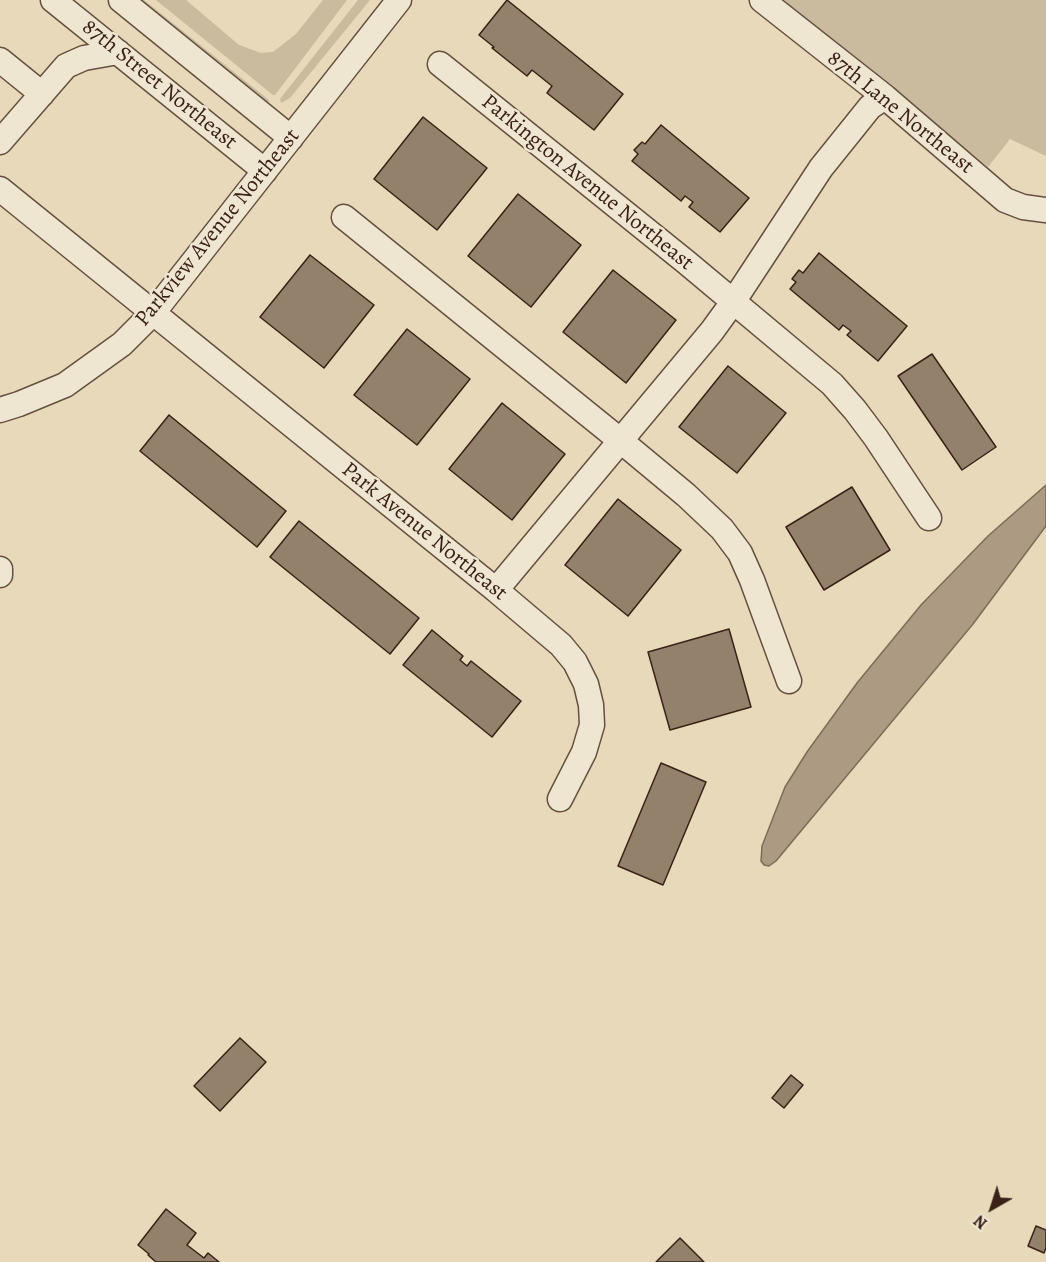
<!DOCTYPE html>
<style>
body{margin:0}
#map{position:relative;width:1046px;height:1262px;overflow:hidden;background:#e7d9b9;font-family:Alegreya,serif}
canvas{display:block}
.north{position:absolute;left:962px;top:1178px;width:60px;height:60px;-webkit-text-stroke:4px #efe6d2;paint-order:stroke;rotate:219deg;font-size:16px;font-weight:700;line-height:24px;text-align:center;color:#3a2218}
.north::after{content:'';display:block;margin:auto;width:21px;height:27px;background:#3a2218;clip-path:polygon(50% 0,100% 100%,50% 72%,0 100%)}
</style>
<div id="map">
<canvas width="1046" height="1262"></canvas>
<div class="north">N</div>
</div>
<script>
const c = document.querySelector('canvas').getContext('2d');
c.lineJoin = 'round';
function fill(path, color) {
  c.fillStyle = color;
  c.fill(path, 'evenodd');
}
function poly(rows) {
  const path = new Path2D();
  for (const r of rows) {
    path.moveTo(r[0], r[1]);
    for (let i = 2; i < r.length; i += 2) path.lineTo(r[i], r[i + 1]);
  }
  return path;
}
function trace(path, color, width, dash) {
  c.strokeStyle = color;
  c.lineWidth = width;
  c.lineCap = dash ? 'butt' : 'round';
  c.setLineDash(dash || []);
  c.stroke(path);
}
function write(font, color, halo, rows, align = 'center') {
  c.font = font + ' Alegreya,serif';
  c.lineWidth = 5;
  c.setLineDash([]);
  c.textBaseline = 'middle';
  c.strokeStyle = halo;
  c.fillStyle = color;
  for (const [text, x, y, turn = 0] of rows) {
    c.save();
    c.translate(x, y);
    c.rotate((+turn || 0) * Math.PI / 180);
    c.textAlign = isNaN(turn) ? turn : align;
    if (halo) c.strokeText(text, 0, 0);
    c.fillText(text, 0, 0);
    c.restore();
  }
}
fill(poly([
 [133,0,144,0,269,100,268,103,265,102],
 [156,0,186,0,239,45,261,53,273,52,296,34,323,0,347,0,275,95,273,95],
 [358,0,370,0,290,98,281,103,280,99],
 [784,0,1046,0,1046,156,1010,139,988,167]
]), '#caba9e');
const water = poly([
 [1046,485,1046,526,973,624,776,861,769,866,764,865,761,861,762,846,785,787,807,752,857,683,921,605,988,536,1046,485]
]);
fill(water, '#ac9b82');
trace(water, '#7e6b58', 1.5);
const building = poly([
 [507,0,623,94,594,130,547,93,552,86,532,70,527,76,492,48,494,47,479,35,507,0],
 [423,117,487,168,437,230,374,179,423,117],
 [661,125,749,198,720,232,689,207,693,202,685,196,681,201,632,161,638,154,634,150,642,142,645,144,661,125],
 [518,194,581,245,531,307,468,256,518,194],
 [819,253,907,326,878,361,847,335,851,331,843,325,839,330,790,289,796,282,792,279,799,270,803,273,819,253],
 [310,255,374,305,324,368,260,317,310,255],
 [613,270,676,320,626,383,563,332,613,270],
 [407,329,470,379,417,445,354,395,407,329],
 [932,354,996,447,962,470,898,376,932,354],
 [728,366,786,413,737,473,679,427,728,366],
 [502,403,565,454,512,520,449,469,502,403],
 [169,415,286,511,257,547,140,451,169,415],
 [852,487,890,550,824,590,786,527,852,487],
 [618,499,681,550,628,616,565,565,618,499],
 [299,521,419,618,390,654,270,557,299,521],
 [729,629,751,707,670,730,648,652,729,629],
 [432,630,463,656,460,660,467,666,471,661,521,701,492,737,403,665,432,630],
 [661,763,706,782,663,885,618,866,661,763],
 [240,1038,266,1062,220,1111,194,1086,240,1038],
 [791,1075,803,1085,784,1108,772,1098,791,1075],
 [166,1209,196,1233,187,1245,204,1258,208,1253,219,1262,156,1262,148,1255,149,1254,138,1245,166,1209],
 [1036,1226,1046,1230,1046,1248,1044,1253,1028,1246,1036,1226],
 [680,1238,704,1262,656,1262,680,1238]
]);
fill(building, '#94816c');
trace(building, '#3a2218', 1.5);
const minor = poly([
 [53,0,265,171],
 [121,0,291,138],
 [762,0,885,97,1005,200,1023,207,1046,210],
 [0,60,42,94],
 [440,64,686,262,832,384,855,410,876,438,929,518],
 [0,142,66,66,84,58,118,52],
 [0,189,496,590,561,645,575,662,586,684,591,705,592,725,584,752,560,799],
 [344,217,621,441,686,495,722,529,740,553,752,580,789,681],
 [0,410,19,404,65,385,122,344,153,313,399,0],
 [0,569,0,575],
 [496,590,712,331,733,302,821,168,870,107,885,97]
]);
trace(minor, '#655040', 27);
trace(minor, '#efe6d2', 24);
write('22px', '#3a2218', '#efe6d2', [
 ["87th Street Northeast",159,85,39],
 ["87th Lane Northeast",900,113,39],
 ["Parkington Avenue Northeast",587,183,39],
 ["Parkview Avenue Northeast",218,228,-51],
 ["Park Avenue Northeast",424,532,39]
]);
</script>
